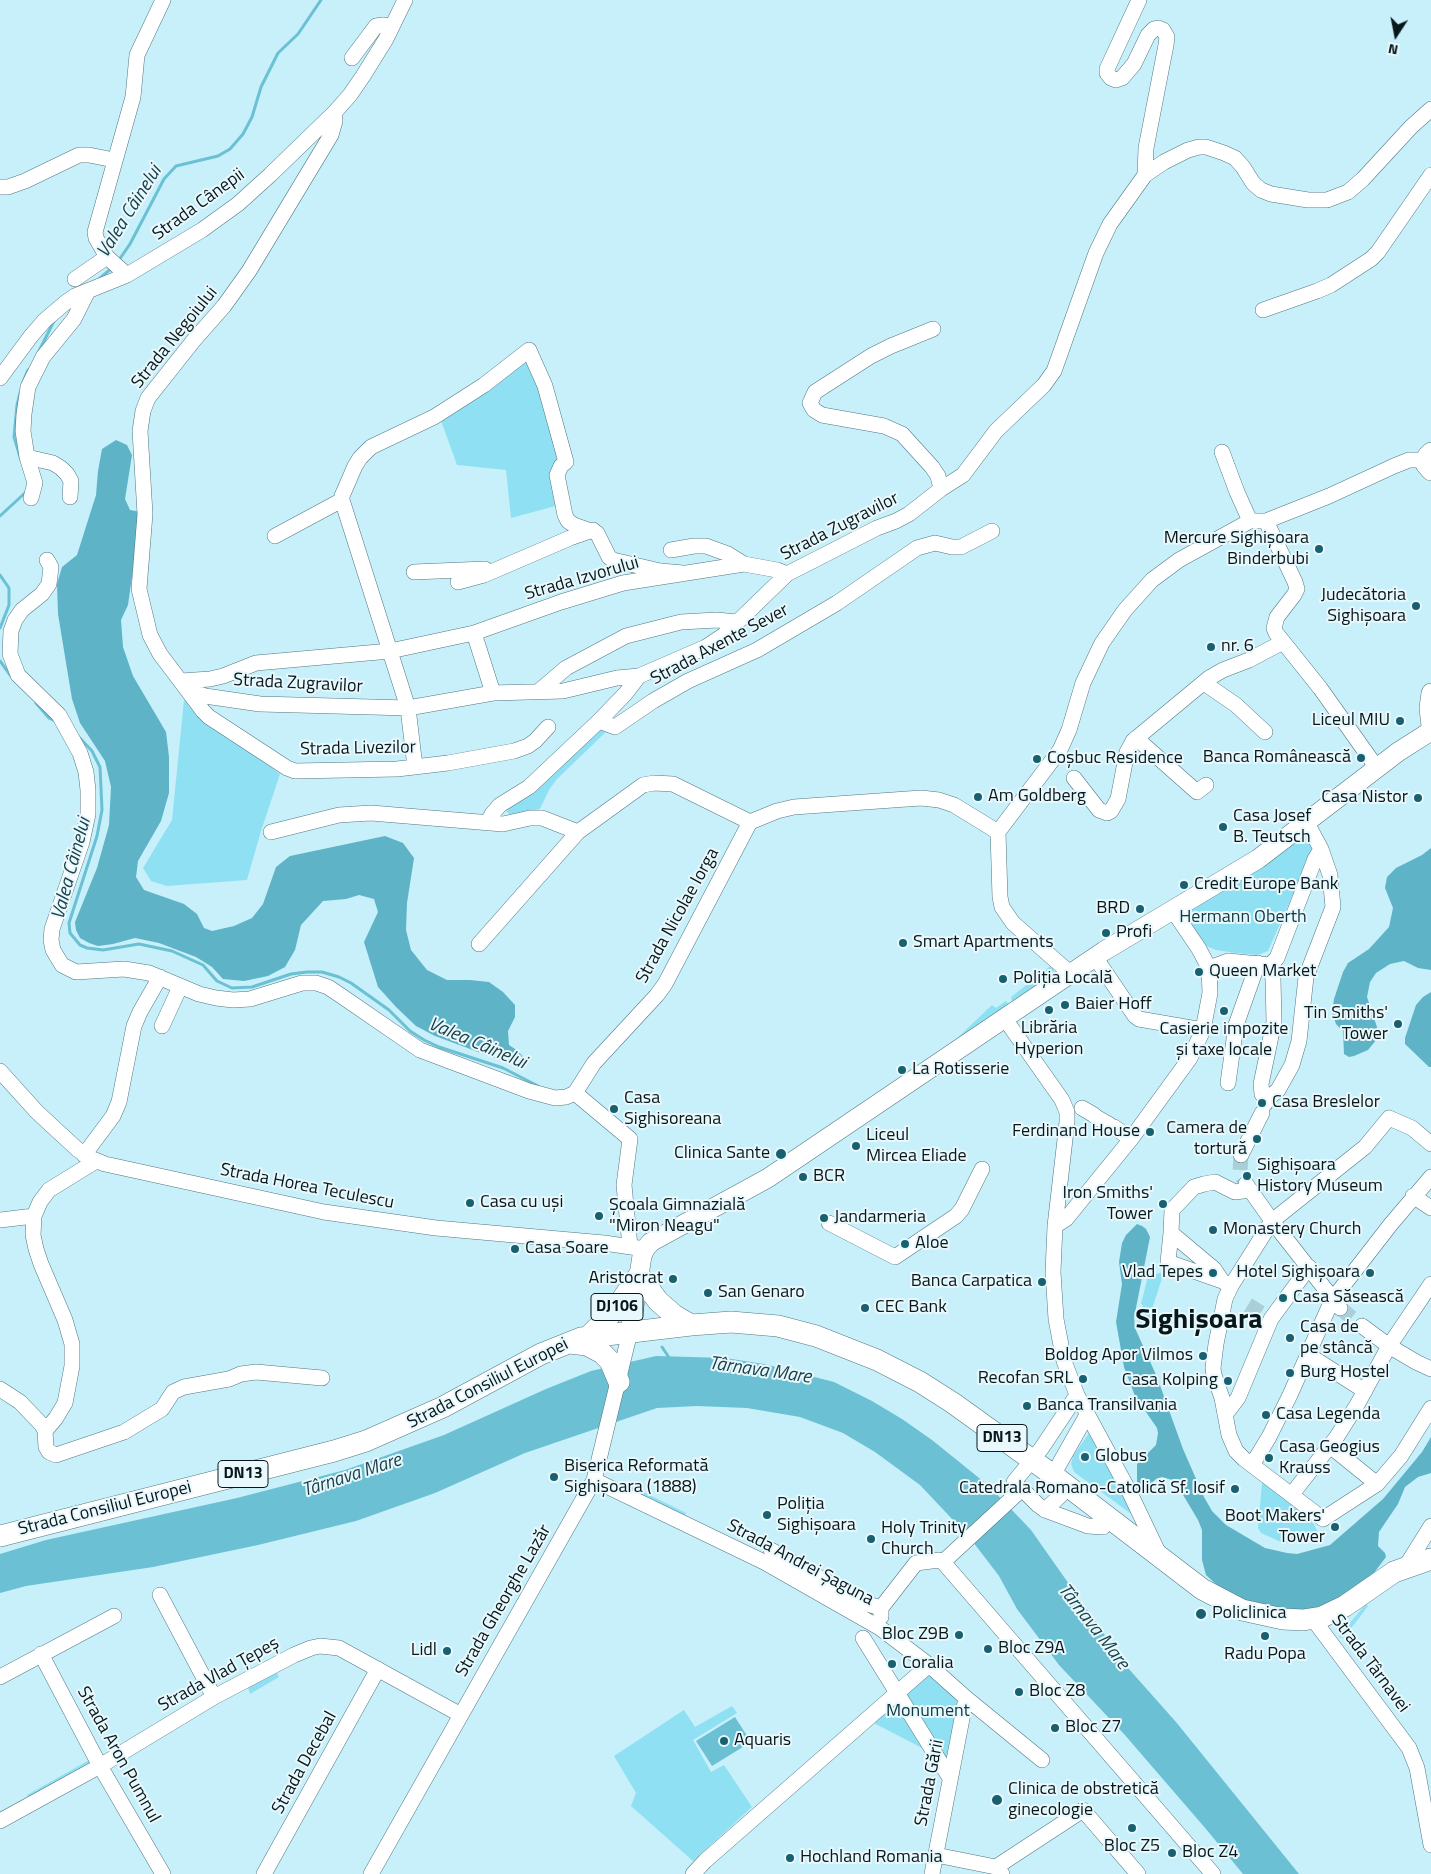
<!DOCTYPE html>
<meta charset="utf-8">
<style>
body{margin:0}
#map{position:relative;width:1431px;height:1874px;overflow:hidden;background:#c7f0fa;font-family:"Titillium Web",sans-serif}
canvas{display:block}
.north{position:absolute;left:1371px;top:10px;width:50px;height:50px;-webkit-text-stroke:4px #e8f8fc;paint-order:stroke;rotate:191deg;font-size:14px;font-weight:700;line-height:20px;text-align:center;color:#08171a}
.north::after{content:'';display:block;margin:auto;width:18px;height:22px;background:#08171a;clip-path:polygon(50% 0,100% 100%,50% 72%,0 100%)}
</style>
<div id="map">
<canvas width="1431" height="1874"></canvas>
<div class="north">N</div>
</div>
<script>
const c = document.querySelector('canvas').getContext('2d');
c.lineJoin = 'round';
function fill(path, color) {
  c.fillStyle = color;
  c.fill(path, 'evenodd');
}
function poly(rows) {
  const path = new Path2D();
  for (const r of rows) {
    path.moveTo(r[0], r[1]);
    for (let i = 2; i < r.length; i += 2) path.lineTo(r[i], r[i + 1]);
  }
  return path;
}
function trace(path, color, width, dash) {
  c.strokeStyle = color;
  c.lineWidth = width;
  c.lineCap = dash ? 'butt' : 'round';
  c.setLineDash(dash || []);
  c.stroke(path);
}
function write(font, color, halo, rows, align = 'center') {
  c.font = font + ' "Titillium Web",sans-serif';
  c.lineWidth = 4;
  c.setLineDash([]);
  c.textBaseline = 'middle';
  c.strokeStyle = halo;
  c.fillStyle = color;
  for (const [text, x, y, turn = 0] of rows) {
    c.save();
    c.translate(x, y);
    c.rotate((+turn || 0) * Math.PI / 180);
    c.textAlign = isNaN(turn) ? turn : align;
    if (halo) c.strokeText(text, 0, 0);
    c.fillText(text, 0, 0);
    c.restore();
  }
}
fill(poly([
 [531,359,558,450,553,476,559,505,511,518,506,470,457,465,439,415,491,385],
 [184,700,280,774,261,831,247,880,167,886,151,881,143,868,172,820],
 [610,728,557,779,549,790,540,809,515,814,509,814,507,812,507,810,601,729],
 [1308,835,1313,846,1312,852,1268,951,1258,955,1236,953,1216,950,1204,945,1183,913],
 [1053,964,1054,974,1012,1002,1011,997],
 [1006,1001,1009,1005,954,1041,992,1005,996,1008],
 [1164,1272,1145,1331,1137,1320,1138,1314,1140,1315,1143,1305,1141,1304,1148,1276],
 [1089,1433,1141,1521,1074,1472,1071,1464,1073,1456],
 [623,1482,686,1513,684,1517,623,1485],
 [1268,1482,1314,1524,1319,1535,1292,1544,1281,1542,1261,1533,1258,1528,1262,1483],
 [1366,1604,1368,1606,1356,1622,1343,1638,1339,1637,1341,1633],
 [929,1665,966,1698,953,1764,866,1719],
 [276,1671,279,1677,250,1694,248,1687],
 [732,1706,737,1713,693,1740,711,1772,724,1765,752,1807,693,1861,631,1806,636,1793,614,1756,684,1710,695,1727],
 [91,1759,91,1763,29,1798,27,1795]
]), '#8fe0f3');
fill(poly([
 [116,440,127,445,132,455,125,499,130,510,141,512,128,605,121,620,123,647,133,676,166,732,169,757,169,793,161,821,138,861,136,877,144,890,184,904,197,914,204,928,212,931,234,926,252,918,263,904,276,867,290,856,385,836,403,843,414,858,407,903,406,930,411,950,427,970,447,980,470,980,489,982,503,992,515,1005,515,1017,508,1031,509,1045,518,1051,525,1059,518,1064,500,1060,435,1036,416,1026,396,1007,378,987,364,942,378,912,374,899,359,895,346,899,323,901,301,925,295,950,285,967,268,976,244,981,223,979,212,967,196,957,159,943,135,938,113,944,98,946,89,943,80,938,76,930,75,922,97,868,109,825,111,787,105,761,80,723,72,699,58,614,57,584,62,567,77,555,96,495,98,471,102,449],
 [1431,848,1431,970,1418,968,1404,961,1390,964,1376,973,1370,982,1367,997,1378,1030,1377,1039,1368,1050,1354,1056,1349,1057,1344,1054,1343,1031,1336,1024,1332,1013,1334,999,1343,972,1348,963,1369,949,1389,927,1393,908,1385,888,1387,877,1396,868,1422,855],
 [1431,992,1431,1067,1429,1067,1405,1044,1405,1038,1416,1005,1423,997],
 [1137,1224,1142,1226,1146,1229,1150,1237,1134,1318,1135,1328,1157,1377,1183,1449,1204,1497,1212,1511,1226,1525,1265,1548,1287,1553,1297,1554,1330,1545,1383,1499,1422,1452,1431,1437,1431,1473,1418,1477,1405,1487,1398,1504,1379,1532,1378,1546,1385,1553,1386,1557,1364,1586,1330,1604,1311,1610,1259,1608,1218,1586,1206,1575,1202,1560,1202,1530,1198,1520,1176,1483,1172,1480,1162,1477,1156,1479,1145,1489,1140,1489,1137,1484,1137,1464,1156,1445,1158,1433,1157,1428,1135,1396,1124,1367,1116,1322,1122,1284,1119,1262,1122,1243,1126,1235]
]), '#5fb3c7');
fill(poly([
 [656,1356,725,1358,764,1364,834,1382,872,1401,902,1419,932,1440,989,1486,1031,1530,1128,1668,1176,1722,1299,1874,1243,1874,1206,1829,1124,1734,1059,1665,1017,1609,999,1576,970,1538,920,1485,875,1452,843,1433,800,1417,747,1408,697,1406,657,1408,525,1453,435,1493,356,1521,258,1545,153,1567,26,1586,0,1593,0,1554,46,1540,237,1498,345,1470,444,1435,546,1389,591,1371],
 [735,1717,751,1742,712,1766,696,1741]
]), '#6bc0d4');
trace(poly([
 [119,260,130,244,164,179,176,166,218,156,230,149,243,134,252,117,261,87,278,53,298,34,321,0],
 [99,279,113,267],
 [39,351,54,321],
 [23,382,28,370],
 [20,393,17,405,14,437,21,460],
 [0,516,26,492],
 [0,575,9,588,9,605,0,628],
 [0,661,13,679],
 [36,703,49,718,55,721],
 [77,735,92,751,100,767,102,810,97,836,69,923,70,933,80,945,87,948,103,950,139,944,172,951,203,965,217,981,232,988,252,987,291,974,307,972,322,972,339,977,351,983,389,1010,410,1031,424,1040,439,1047,503,1068,538,1086],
 [662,1347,670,1359]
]), '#6bc0d4', 3);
trace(poly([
 [1241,1155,1240,1172,1246,1184],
 [1248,1305,1271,1319],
 [1340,1308,1362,1326]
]), '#aacfd8', 15, [15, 8]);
const minor = poly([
 [1139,0,1107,69,1107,73,1111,78,1116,80,1122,78,1134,64,1148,35,1154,29,1158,28,1163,30,1167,37,1166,45,1146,148,1145,175],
 [352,58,376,26,383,25,392,26],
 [334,113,335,121,331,135,249,271,224,306,194,340,148,398,143,411,140,431,145,514,139,589,150,635,160,654,203,711,209,717,287,768,295,771,397,769,448,763,514,751,528,746,535,741,548,727],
 [0,187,8,187,25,181,79,155,89,155,114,160],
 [127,275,107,257,96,238,95,232,133,97,137,55,163,0],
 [75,279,107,257],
 [1263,310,1317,291,1331,285,1371,259,1378,252,1431,175],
 [933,329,891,346,871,356,815,392,810,403,814,410,822,415,884,426,902,434,932,467,938,476,941,489],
 [0,378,31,336,45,320,65,303,75,296,127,275,202,230,238,204,270,175,334,113,350,95,363,76,386,39,405,0],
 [1222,452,1237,492,1250,521],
 [27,457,53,463,61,468,67,474,71,481,70,497],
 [31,498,35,483,27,457,23,431,24,414,28,387,43,357,74,319,88,291],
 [1266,521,1295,582,1297,589,1294,595,1277,617,1274,628,1276,633,1320,688,1377,768],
 [275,536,342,500],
 [671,550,694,546,706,546,728,554,744,564],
 [47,560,51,567,49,584,42,594,22,610,15,620,11,631,10,654,18,675,59,715,80,753,86,772,88,790,88,814,82,842,52,929,51,940,53,950,62,965,76,972,124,969,149,973,199,994,216,998,233,1000,250,999,302,983,316,983,328,987,340,995,420,1050,529,1091,555,1098,566,1097,575,1093],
 [414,572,485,569],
 [458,582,484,575,570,538,593,530],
 [474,633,493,693],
 [181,681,210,679,223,676,256,663,390,651,474,633,561,602,623,583,744,564,777,570,787,574],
 [1204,683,1236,705,1265,732],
 [187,689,205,696,260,704,408,708,493,693,563,691,617,678,639,676,706,647,724,635,787,574,877,528,896,521,909,514,941,489,963,475,996,431,1044,385,1054,371,1096,253,1110,224,1145,175,1164,162,1188,150,1199,147,1206,147,1224,153,1235,158,1243,167,1253,183,1261,190,1271,194,1308,200,1327,200,1348,192,1363,179,1411,127,1431,109],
 [539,691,566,668,626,636,681,622,717,620,736,622],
 [599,721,615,727,653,701,688,681,757,650,837,603,917,548,935,543,952,547,961,547,992,531],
 [1136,738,1197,792,1206,785],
 [415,767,408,708,342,500,342,496,355,466,360,458,371,447,434,417,484,385,529,350,545,386,566,462,561,466,557,475,565,515,568,521,574,525,597,533,609,557,613,560,660,571,683,573],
 [1074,778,1099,810,1107,813,1111,811,1118,799,1127,752,1133,741,1209,678,1223,670,1249,660,1283,642],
 [750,822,777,811,794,807,921,798,939,800,954,805,998,832],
 [488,823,492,814,500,805,529,787,599,721,626,693,639,676],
 [271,832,339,815,371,813,503,824,530,818,542,818,578,832],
 [998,832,1060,750,1069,730,1083,683,1102,643,1125,610,1152,580,1179,560,1250,521,1266,521,1329,496,1394,466,1409,460,1425,460],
 [998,832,1000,897,1002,907,1013,923,1071,974],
 [479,944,578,832,643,785,654,783,673,784,750,822],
 [1095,957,1135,1016,1139,1019,1203,1030],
 [1270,965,1277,958,1315,859,1321,849],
 [1209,968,1228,961,1270,965,1273,979,1274,1022,1261,1084,1262,1094,1266,1100,1265,1104],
 [1005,1019,1062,1100,1067,1112,1067,1122,1055,1226,1053,1272,1056,1319,1064,1361,1077,1395,1129,1491,1159,1554],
 [162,1026,180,987],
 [0,1071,37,1112,77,1149,90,1158,105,1164,324,1212,436,1228,604,1243,645,1249],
 [1228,1083,1236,1025,1258,963],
 [575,1093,594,1063,657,995,665,984,750,822],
 [575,1093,630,1139,624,1185,630,1246],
 [1266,1100,1278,1090,1292,1065,1299,1041,1306,977,1333,907,1330,875,1321,849,1307,823],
 [1082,1108,1094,1115],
 [1096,1117,1110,1125],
 [1114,1127,1131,1139],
 [1431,1144,1412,1128,1389,1118,1365,1147,1272,1221,1231,1286,1225,1299,1216,1344,1213,1368,1214,1375,1222,1398,1229,1435,1236,1451,1244,1459,1323,1519,1377,1484,1401,1456,1431,1408],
 [84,1155,113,1116,119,1102,134,1026,140,1012,160,977],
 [1241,1155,1262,1113],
 [1246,1184,1272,1221,1340,1308],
 [972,1189,982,1169],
 [1413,1196,1431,1208],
 [0,1220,34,1216],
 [829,1223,895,1257,956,1216,962,1209,971,1191],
 [1055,1226,1066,1219,1131,1139,1190,1058,1203,1030,1210,993,1209,968,1199,949,1172,909],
 [1171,1233,1168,1262,1222,1281],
 [1231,1286,1222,1281,1214,1269,1171,1233,1172,1210,1194,1187,1204,1184,1215,1182,1235,1192,1250,1190],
 [1362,1326,1389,1346,1416,1362,1431,1369],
 [1307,1354,1365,1391],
 [0,1389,20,1402,42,1425,45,1431,46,1447,49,1452,56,1455,124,1432,162,1409,173,1392,184,1387,229,1379,241,1374,256,1372,322,1378],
 [1225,1415,1238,1398,1271,1319,1309,1267],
 [45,1431,56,1418,65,1403,72,1366,72,1344,65,1320,41,1264,36,1249,33,1235,34,1216,40,1202,49,1190,96,1161],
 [1330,1446,1377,1484],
 [1252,1465,1269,1437,1290,1395,1332,1300,1391,1224,1431,1177],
 [1053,1475,1087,1415],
 [594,1480,764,1562,880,1628,929,1665,966,1698,1042,1760],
 [1014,1482,1041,1449,1077,1395],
 [1292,1494,1336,1438,1357,1405,1389,1346,1431,1284],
 [1045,1510,1061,1495],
 [1103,1527,1088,1526,1045,1510,1038,1505,1022,1489,943,1562,1213,1874],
 [771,1550,864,1603,881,1608],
 [1406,1566,1431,1526],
 [160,1595,214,1697],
 [881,1617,881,1608,916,1563,939,1560],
 [1313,1619,1409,1748,1417,1768,1431,1845],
 [863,1638,950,1778],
 [41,1654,100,1766,163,1874],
 [0,1677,114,1616],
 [0,1821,100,1766,214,1697,294,1655,311,1648,320,1646,339,1648,461,1715],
 [936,1855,996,1867,1002,1874],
 [996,1867,1083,1810,1138,1874],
 [264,1874,378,1669],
 [371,1874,594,1480,630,1332],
 [693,1874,705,1861,929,1665],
 [932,1874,966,1698]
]);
const major = poly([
 [1431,452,1427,456,1425,464,1431,471],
 [1431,693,1429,708,1431,726],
 [630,1332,642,1256,645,1249,651,1242,768,1178,1104,951,1258,859,1398,752,1431,731]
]);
const highway = poly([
 [589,1336,613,1312,639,1275,658,1301,674,1315,691,1325],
 [570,1343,587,1345,602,1353,610,1361,619,1382],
 [0,1536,334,1451,366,1441,443,1407,541,1354,581,1338,691,1325,731,1322,778,1326,816,1336,877,1360,920,1382,953,1403,1053,1475,1202,1589,1242,1610,1283,1619,1303,1620,1322,1617,1345,1606,1394,1572,1431,1559]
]);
trace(minor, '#527780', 16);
trace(major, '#527780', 20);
trace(highway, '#527780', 22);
trace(minor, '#fff', 15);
trace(major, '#fff', 19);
trace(highway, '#fff', 21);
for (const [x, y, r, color] of [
 [1319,549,5,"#18606f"],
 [1416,606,5,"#18606f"],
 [1211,647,5,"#18606f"],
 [1400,721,5,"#18606f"],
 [1361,758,5,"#18606f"],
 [1037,759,5,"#18606f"],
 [978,797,5,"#18606f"],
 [1418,798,5,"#18606f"],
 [1223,827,5,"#18606f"],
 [1184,885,5,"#18606f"],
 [1140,909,5,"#18606f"],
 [1106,933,5,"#18606f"],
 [903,943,5,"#18606f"],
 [1199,972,5,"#18606f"],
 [1003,979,5,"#18606f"],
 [1065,1005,5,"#18606f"],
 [1049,1010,5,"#18606f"],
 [1224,1011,5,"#18606f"],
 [1398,1024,5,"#18606f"],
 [902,1070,5,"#18606f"],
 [1262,1103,5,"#18606f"],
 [614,1109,5,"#18606f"],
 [1150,1132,5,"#18606f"],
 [1257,1139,5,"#18606f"],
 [856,1146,5,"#18606f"],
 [781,1154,6,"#18606f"],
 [1247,1176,5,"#18606f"],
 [803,1177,5,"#18606f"],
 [470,1203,5,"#18606f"],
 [1163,1204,5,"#18606f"],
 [599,1216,5,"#18606f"],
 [824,1218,5,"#18606f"],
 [1213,1230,5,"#18606f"],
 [905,1244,5,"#18606f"],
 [515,1249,5,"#18606f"],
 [1213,1273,5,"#18606f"],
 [1370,1273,5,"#18606f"],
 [673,1279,5,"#18606f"],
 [1042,1282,5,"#18606f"],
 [708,1293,5,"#18606f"],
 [1283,1298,5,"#18606f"],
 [865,1308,5,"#18606f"],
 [1290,1338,5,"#18606f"],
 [1203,1356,5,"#18606f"],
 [1290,1373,5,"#18606f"],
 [1083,1379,5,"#18606f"],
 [1228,1381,5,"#18606f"],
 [1027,1406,5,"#18606f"],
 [1266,1415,5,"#18606f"],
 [1085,1457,5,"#18606f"],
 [1269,1458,5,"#18606f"],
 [554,1477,5,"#18606f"],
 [1235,1489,5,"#18606f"],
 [767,1515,5,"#18606f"],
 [1335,1527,5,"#18606f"],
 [871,1539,5,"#18606f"],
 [1201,1614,6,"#18606f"],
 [959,1635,5,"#18606f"],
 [1265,1636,5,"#18606f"],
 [988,1649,5,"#18606f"],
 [447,1651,5,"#18606f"],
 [892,1664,5,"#18606f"],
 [1019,1692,5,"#18606f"],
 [1055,1728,5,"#18606f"],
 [724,1741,5,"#18606f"],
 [997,1800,6,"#18606f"],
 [1132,1828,5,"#18606f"],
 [1172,1853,5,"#18606f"],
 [790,1858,5,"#18606f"]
]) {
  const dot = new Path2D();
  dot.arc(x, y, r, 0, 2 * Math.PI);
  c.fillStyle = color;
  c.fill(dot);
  trace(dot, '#e8f8fc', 2);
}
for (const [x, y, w] of [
 [617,1307,52],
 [1002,1438,50],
 [243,1474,50]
]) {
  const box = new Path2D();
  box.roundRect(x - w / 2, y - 13.5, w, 27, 4);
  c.fillStyle = '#e8f8fc';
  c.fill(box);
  trace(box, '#08171a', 1);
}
write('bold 16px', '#08171a', null, [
 ["DJ106",617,1307],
 ["DN13",1002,1438],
 ["DN13",243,1474]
]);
write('18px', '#08171a', '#e8f8fc', [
 ["Strada Cânepii",199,205,-36],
 ["Strada Negoiului",175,338,-51],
 ["Strada Zugravilor",840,527,-27],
 ["Strada Izvorului",582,579,-16],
 ["Strada Axente Sever",720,645,-28],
 ["Strada Zugravilor",298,684,3],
 ["Strada Livezilor",358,749,-1],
 ["Strada Nicolae Iorga",678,916,-61],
 ["Strada Horea Teculescu",307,1187,11],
 ["Strada Consiliul Europei",488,1384,-27],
 ["Strada Consiliul Europei",105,1509,-14],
 ["Strada Andrei Șaguna",800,1563,28],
 ["Strada Gheorghe Lazăr",504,1601,-60],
 ["Strada Târnavei",1370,1664,53],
 ["Strada Vlad Țepeș",219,1675,-29],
 ["Strada Aron Pumnul",118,1755,61],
 ["Strada Decebal",305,1763,-61],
 ["Strada Gării",930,1783,-79]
]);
write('18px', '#08171a', '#e8f8fc', [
 ["Mercure Sighișoara",1309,539,"right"],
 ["Binderbubi",1309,560,"right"],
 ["Judecătoria",1406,596,"right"],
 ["Sighișoara",1406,617,"right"],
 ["nr. 6",1221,647],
 ["Liceul MIU",1390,721,"right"],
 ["Banca Românească",1351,758,"right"],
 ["Coșbuc Residence",1047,759],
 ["Am Goldberg",988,797],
 ["Casa Nistor",1408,798,"right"],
 ["Casa Josef",1233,817],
 ["B. Teutsch",1233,838],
 ["Credit Europe Bank",1194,885],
 ["BRD",1130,909,"right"],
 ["Profi",1116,933],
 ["Smart Apartments",913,943],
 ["Queen Market",1209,972],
 ["Poliția Locală",1013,979],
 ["Baier Hoff",1075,1005],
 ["Tin Smiths'",1388,1014,"right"],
 ["Tower",1388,1035,"right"],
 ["Librăria",1049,1029,"center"],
 ["Hyperion",1049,1050,"center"],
 ["Casierie impozite",1224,1030,"center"],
 ["și taxe locale",1224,1051,"center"],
 ["La Rotisserie",912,1070],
 ["Casa",624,1099],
 ["Sighisoreana",624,1120],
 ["Casa Breslelor",1272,1103],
 ["Camera de",1247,1129,"right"],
 ["tortură",1247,1150,"right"],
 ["Ferdinand House",1140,1132,"right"],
 ["Liceul",866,1136],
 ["Mircea Eliade",866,1157],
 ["Clinica Sante",770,1154,"right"],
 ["Sighișoara",1257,1166],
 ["History Museum",1257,1187],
 ["BCR",813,1177],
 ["Iron Smiths'",1153,1194,"right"],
 ["Tower",1153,1215,"right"],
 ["Casa cu uși",480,1203],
 ["Şcoala Gimnazială",609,1206],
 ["\"Miron Neagu\"",609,1227],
 ["Jandarmeria",834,1218],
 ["Monastery Church",1223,1230],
 ["Aloe",915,1244],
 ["Casa Soare",525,1249],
 ["Vlad Tepes",1203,1273,"right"],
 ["Hotel Sighișoara",1360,1273,"right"],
 ["Aristocrat",663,1279,"right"],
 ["Banca Carpatica",1032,1282,"right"],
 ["San Genaro",718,1293],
 ["Casa Săsească",1293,1298],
 ["CEC Bank",875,1308],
 ["Casa de",1300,1328],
 ["pe stâncă",1300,1349],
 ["Boldog Apor Vilmos",1193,1356,"right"],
 ["Burg Hostel",1300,1373],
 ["Recofan SRL",1073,1379,"right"],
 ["Casa Kolping",1218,1381,"right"],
 ["Banca Transilvania",1037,1406],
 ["Casa Legenda",1276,1415],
 ["Casa Geogius",1279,1448],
 ["Krauss",1279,1469],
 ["Globus",1095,1457],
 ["Biserica Reformată",564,1467],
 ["Sighișoara (1888)",564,1488],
 ["Catedrala Romano-Catolică Sf. Iosif",1225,1489,"right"],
 ["Poliția",777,1505],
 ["Sighișoara",777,1526],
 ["Boot Makers'",1325,1517,"right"],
 ["Tower",1325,1538,"right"],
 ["Holy Trinity",881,1529],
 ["Church",881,1550],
 ["Policlinica",1212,1614],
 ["Bloc Z9B",949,1635,"right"],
 ["Bloc Z9A",998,1649],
 ["Lidl",437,1651,"right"],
 ["Radu Popa",1265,1655,"center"],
 ["Coralia",902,1664],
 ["Bloc Z8",1029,1692],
 ["Bloc Z7",1065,1728],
 ["Aquaris",734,1741],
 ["Clinica de obstretică",1008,1790],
 ["ginecologie",1008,1811],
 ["Bloc Z5",1132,1847,"center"],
 ["Bloc Z4",1182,1853],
 ["Hochland Romania",800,1858]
], 'left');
write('18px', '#0e3740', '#e8f8fc', [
 ["Hermann Oberth",1243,918],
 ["Monument",928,1712]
]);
write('italic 19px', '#1a424b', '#e8f8fc', [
 ["Valea Câinelui",130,212,-58],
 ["Valea Câinelui",72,869,-75],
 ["Valea Câinelui",477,1044,23],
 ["Târnava Mare",760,1371,8],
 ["Târnava Mare",352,1476,-18],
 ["Târnava Mare",1093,1627,52]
]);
write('bold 28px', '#08171a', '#e8f8fc', [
 ["Sighișoara",1199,1321]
]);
</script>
